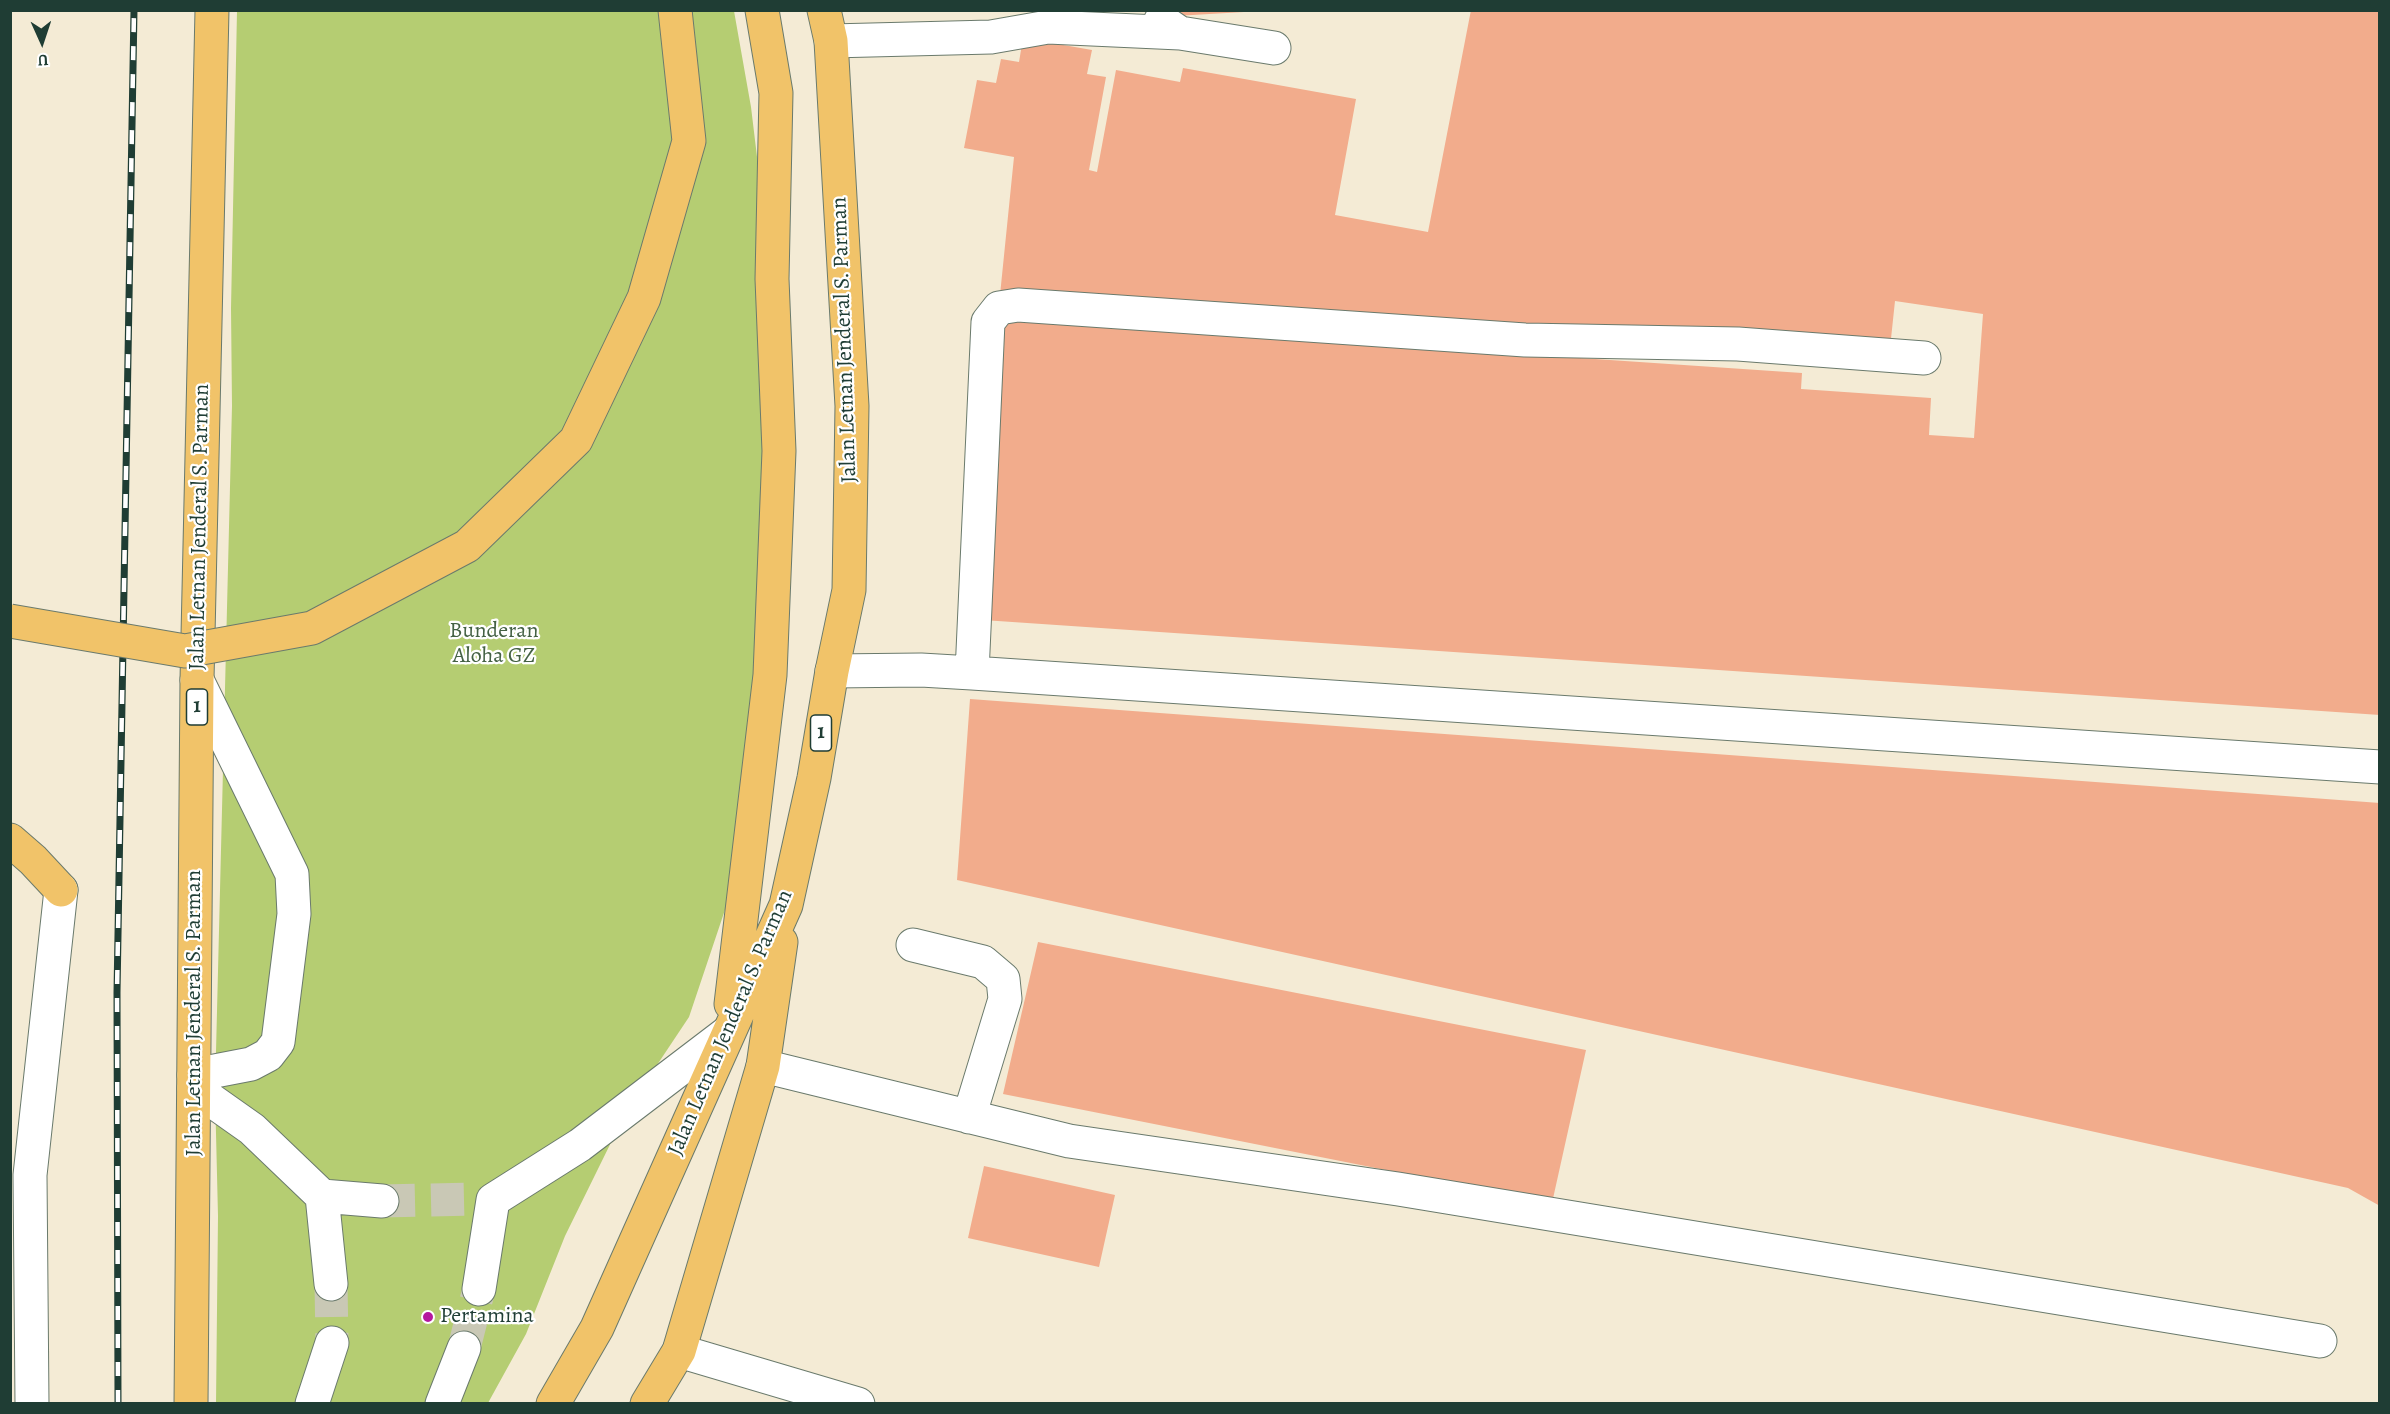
<!DOCTYPE html>
<style>
body{margin:0}
#map{position:relative;width:2390px;height:1414px;overflow:hidden;background:#f4ebd5;font-family:Alegreya,serif}
canvas{display:block}
.frame{position:absolute;inset:0;border:12px solid #1f3d34;pointer-events:none}
.north{position:absolute;left:12px;top:12px;width:60px;height:60px;-webkit-text-stroke:4px #fff;paint-order:stroke;rotate:177deg;font-size:16px;font-weight:700;line-height:24px;text-align:center;color:#1f3d34}
.north::after{content:'';display:block;margin:auto;width:21px;height:27px;background:#1f3d34;clip-path:polygon(50% 0,100% 100%,50% 72%,0 100%)}
</style>
<div id="map">
<canvas width="2390" height="1414"></canvas>
<div class="frame"></div>
<div class="north">U</div>
</div>
<script>
const c = document.querySelector('canvas').getContext('2d');
c.lineJoin = 'round';
function fill(path, color) {
  c.fillStyle = color;
  c.fill(path, 'evenodd');
}
function poly(rows) {
  const path = new Path2D();
  for (const r of rows) {
    path.moveTo(r[0], r[1]);
    for (let i = 2; i < r.length; i += 2) path.lineTo(r[i], r[i + 1]);
  }
  return path;
}
function trace(path, color, width, dash) {
  c.strokeStyle = color;
  c.lineWidth = width;
  c.lineCap = dash ? 'butt' : 'round';
  c.setLineDash(dash || []);
  c.stroke(path);
}
function write(font, color, halo, rows, align = 'center') {
  c.font = font + ' Alegreya,serif';
  c.lineWidth = 4.5;
  c.setLineDash([]);
  c.textBaseline = 'middle';
  c.strokeStyle = halo;
  c.fillStyle = color;
  for (const [text, x, y, turn = 0] of rows) {
    c.save();
    c.translate(x, y);
    c.rotate((+turn || 0) * Math.PI / 180);
    c.textAlign = isNaN(turn) ? turn : align;
    if (halo) c.strokeText(text, 0, 0);
    c.fillText(text, 0, 0);
    c.restore();
  }
}
fill(poly([
 [237,11,734,11,751,107,768,248,762,653,735,880,689,1017,627,1110,565,1236,526,1334,488,1403,216,1404,218,1216,215,1092,232,406,231,308]
]), '#b5cd72');
fill(poly([
 [1175,10,1244,10,1244,12,1175,16],
 [1471,10,2380,10,2380,715,983,620,1004,319,1802,373,1801,389,1931,398,1929,435,1974,438,1983,314,1895,301,1890,348,1000,295,1014,157,964,148,977,80,996,83,1001,59,1019,62,1023,38,1092,50,1087,74,1106,77,1089,170,1097,172,1116,70,1180,82,1183,68,1356,99,1335,215,1428,232],
 [970,699,2380,803,2380,1206,2348,1188,957,880],
 [1038,942,1586,1050,1552,1203,1003,1094],
 [984,1166,1115,1195,1099,1267,968,1238]
]), '#f2ac8c');
trace(poly([
 [382,1201,470,1199],
 [331,1284,332,1343],
 [464,1348,479,1289]
]), '#c9c8b5', 33, [33, 16]);
const minor = poly([
 [1161,20,1180,33,1274,48],
 [831,41,991,37,1048,27,1180,33],
 [832,671,921,670,972,673,2380,767],
 [972,673,988,322,999,308,1018,305,1525,340,1738,344,1924,358],
 [913,945,983,962,1003,979,1005,999,969,1117],
 [763,1066,1069,1141,1398,1189,2320,1341],
 [194,1075,251,1064,268,1055,278,1042,294,914,292,874,197,680],
 [194,1088,252,1129,322,1196,331,1284],
 [322,1196,382,1201],
 [479,1289,493,1200,580,1145,727,1033],
 [679,1351,858,1404],
 [32,1404,30,1175,61,890],
 [312,1404,332,1343],
 [442,1404,464,1348]
]);
const highway = poly([
 [10,840,33,860,61,890],
 [731,1004,770,675,779,451,772,279,776,93,762,10],
 [191,1404,197,680,212,10],
 [553,1404,597,1328,786,905,814,778,832,671,849,590,852,406,831,41,824,10],
 [647,1404,679,1351,763,1066,781,942]
]);
trace(minor, '#6a7a6c', 35);
trace(highway, '#6a7a6c', 35);
trace(minor, '#fff', 33);
trace(highway, '#f1c369', 33);
const rail = poly([
 [118,1404,117,992,134,10]
]);
trace(rail, '#1f3d34', 7);
trace(rail, '#fff', 4.5, [14]);
const highwayBridge = poly([
 [10,621,185,651,312,628,467,546,576,440,644,298,689,141,675,10]
]);
trace(highwayBridge, '#6a7a6c', 35, []);
trace(highwayBridge, '#f1c369', 33);
for (const [x, y, r, color] of [
 [428,1317,6,"#b5179e"]
]) {
  const dot = new Path2D();
  dot.arc(x, y, r, 0, 2 * Math.PI);
  c.fillStyle = color;
  c.fill(dot);
  trace(dot, '#fff', 2);
}
for (const [x, y, w] of [
 [197,707,21],
 [821,733,21]
]) {
  const box = new Path2D();
  box.roundRect(x - w / 2, y - 18, w, 36, 4.5);
  c.fillStyle = '#fff';
  c.fill(box);
  trace(box, '#1f3d34', 1.5);
}
write('bold 21px', '#1f3d34', null, [
 ["1",197,707],
 ["1",821,733]
]);
write('22px', '#1f3d34', '#fff', [
 ["Jalan Letnan Jenderal S. Parman",845,340,-92],
 ["Jalan Letnan Jenderal S. Parman",200,527,-89],
 ["Jalan Letnan Jenderal S. Parman",195,1013,-90],
 ["Jalan Letnan Jenderal S. Parman",731,1023,-67]
]);
write('22px', '#446144', '#fff', [
 ["Bunderan",494,632],
 ["Aloha GZ",494,657]
]);
write('22px', '#1f3d34', '#fff', [
 ["Pertamina",440,1317]
], 'left');
</script>
